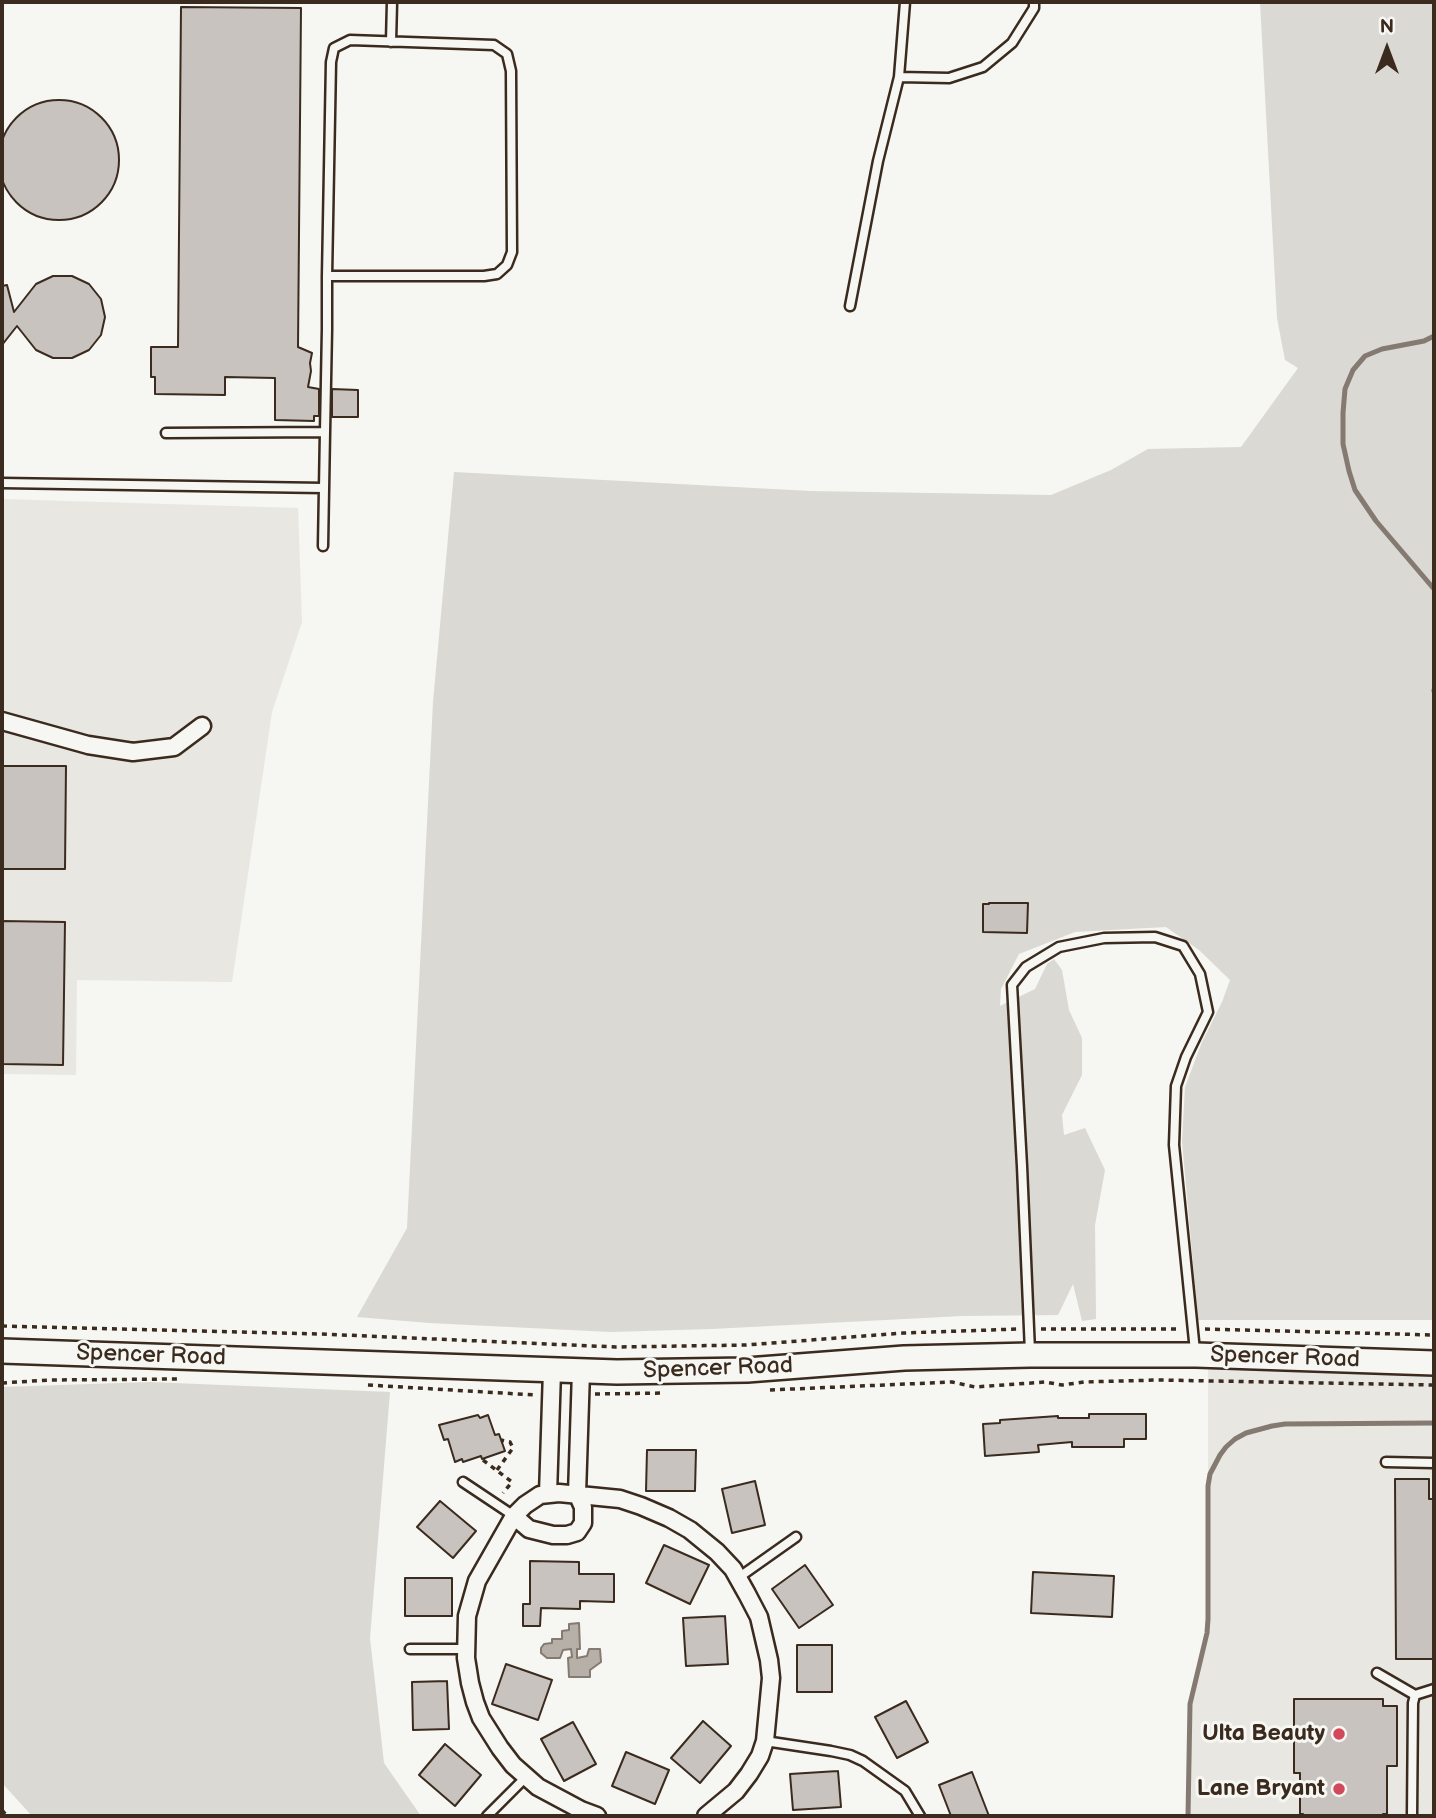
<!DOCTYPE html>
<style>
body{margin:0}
#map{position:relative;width:1436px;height:1818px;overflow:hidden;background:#f6f6f2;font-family:"Balsamiq Sans",sans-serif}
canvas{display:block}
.frame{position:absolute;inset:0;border:4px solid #3b2a1e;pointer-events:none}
.north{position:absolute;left:1352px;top:14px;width:70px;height:70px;-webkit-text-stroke:5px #f6f6f2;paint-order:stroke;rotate:0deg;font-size:19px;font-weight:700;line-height:28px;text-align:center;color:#3b2a1e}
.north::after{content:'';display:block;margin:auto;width:24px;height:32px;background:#3b2a1e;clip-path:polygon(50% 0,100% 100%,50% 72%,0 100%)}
</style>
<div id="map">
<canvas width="1436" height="1818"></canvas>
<div class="frame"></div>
<div class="north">N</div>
</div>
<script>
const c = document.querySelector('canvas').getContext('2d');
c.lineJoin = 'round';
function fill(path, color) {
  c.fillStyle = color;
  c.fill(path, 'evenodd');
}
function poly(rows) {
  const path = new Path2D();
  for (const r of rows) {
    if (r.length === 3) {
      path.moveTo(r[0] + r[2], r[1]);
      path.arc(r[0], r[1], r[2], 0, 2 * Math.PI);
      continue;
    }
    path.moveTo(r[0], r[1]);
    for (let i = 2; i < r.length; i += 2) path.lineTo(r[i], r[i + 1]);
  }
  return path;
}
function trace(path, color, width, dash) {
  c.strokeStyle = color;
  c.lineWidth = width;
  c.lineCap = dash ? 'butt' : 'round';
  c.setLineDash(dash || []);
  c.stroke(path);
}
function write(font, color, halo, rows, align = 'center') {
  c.font = font + ' "Balsamiq Sans",sans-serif';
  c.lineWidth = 6;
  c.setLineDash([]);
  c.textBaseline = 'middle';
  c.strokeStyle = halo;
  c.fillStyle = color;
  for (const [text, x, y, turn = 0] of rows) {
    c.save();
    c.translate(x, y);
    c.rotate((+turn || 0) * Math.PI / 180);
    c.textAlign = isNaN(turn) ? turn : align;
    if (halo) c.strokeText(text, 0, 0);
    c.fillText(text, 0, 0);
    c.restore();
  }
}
fill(poly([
 [2,499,298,508,302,622,272,712,232,982,77,980,76,1075,2,1074],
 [1208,1355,1434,1363,1434,1816,1188,1816,1190,1704,1207,1633,1208,1619]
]), '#e8e7e2');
fill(poly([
 [1260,2,1434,2,1434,1320,1198,1320,1182,1141,1185,1087,1202,1042,1222,1002,1230,980,1199,950,1166,927,1075,932,1019,954,1001,989,1000,1006,1035,989,1047,964,1054,959,1062,970,1069,1010,1082,1038,1082,1075,1062,1115,1064,1135,1085,1128,1105,1170,1095,1225,1096,1319,1082,1321,1073,1284,1058,1315,962,1316,712,1329,611,1332,429,1323,357,1317,407,1228,433,702,454,472,810,491,1051,495,1111,470,1148,449,1241,447,1298,368,1285,360,1277,318],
 [150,1382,390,1392,370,1638,384,1763,421,1816,32,1816,2,1783,2,1387]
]), '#dad9d3');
const water = poly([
 [579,1623,580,1649,577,1649,577,1658,587,1656,589,1649,600,1649,601,1662,590,1670,590,1677,569,1677,568,1658,572,1657,571,1649,563,1650,560,1658,547,1658,541,1653,541,1648,544,1644,552,1643,552,1639,562,1639,562,1631,569,1630,569,1624,579,1623]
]);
fill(water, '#b6b0a9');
trace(water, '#857a71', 2);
trace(poly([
 [1434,336,1424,341,1382,349,1365,356,1353,370,1345,389,1343,413,1343,444,1349,471,1355,490,1376,521,1434,589],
 [1434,690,1434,691],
 [1188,1816,1190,1704,1207,1633,1208,1619,1208,1486,1210,1474,1220,1455,1226,1447,1235,1439,1246,1433,1272,1426,1285,1424,1434,1423]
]), '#857a71', 5);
const building = poly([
 [181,7,301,8,298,347,312,353,310,363,311,371,308,387,319,389,319,416,314,416,314,421,275,420,275,378,225,377,225,395,155,394,155,377,151,377,151,347,178,347,181,7],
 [59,160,60],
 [53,276,72,276,89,284,101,299,105,317,101,335,89,350,72,358,53,358,36,350,17,326,2,345,2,286,7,285,14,312,36,284,53,276],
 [332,389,358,390,358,417,332,417,332,389],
 [3,766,66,766,65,869,2,869,3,766],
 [989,903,1028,903,1027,933,983,932,983,904,989,904,989,903],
 [2,921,65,922,63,1065,2,1064,2,921],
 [1089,1414,1146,1414,1146,1439,1124,1439,1124,1447,1072,1447,1072,1442,1038,1445,1039,1452,985,1456,983,1424,1000,1423,1000,1420,1058,1416,1058,1418,1089,1418,1089,1414],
 [478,1415,480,1418,488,1415,495,1435,499,1434,505,1451,482,1459,481,1456,463,1462,462,1459,455,1462,448,1439,444,1440,439,1425,478,1415],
 [647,1450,696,1450,695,1491,646,1491,647,1450],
 [1395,1479,1429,1479,1429,1499,1434,1499,1434,1659,1396,1659,1395,1479],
 [755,1481,765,1525,732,1533,722,1489,755,1481],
 [440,1501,476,1531,453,1558,417,1527,440,1501],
 [664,1545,709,1565,690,1604,646,1583,664,1545],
 [530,1561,579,1562,579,1574,614,1574,614,1602,580,1601,580,1609,541,1608,540,1626,523,1626,523,1604,530,1604,530,1561],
 [805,1565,833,1605,799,1628,772,1589,805,1565],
 [1033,1572,1114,1576,1112,1617,1031,1613,1033,1572],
 [405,1578,452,1578,452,1616,405,1616,405,1578],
 [725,1616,728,1664,686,1666,683,1618,725,1616],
 [797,1645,832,1645,832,1692,797,1692,797,1645],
 [506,1664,552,1680,538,1720,492,1704,506,1664],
 [447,1681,449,1729,413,1730,412,1682,447,1681],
 [1294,1699,1383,1699,1383,1706,1397,1706,1397,1766,1387,1766,1387,1814,1383,1814,1383,1816,1303,1816,1303,1814,1300,1814,1300,1773,1294,1773,1294,1699],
 [906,1701,928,1742,897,1758,875,1717,906,1701],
 [703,1721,731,1746,700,1783,671,1758,703,1721],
 [573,1722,596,1764,564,1781,541,1739,573,1722],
 [445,1744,481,1775,455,1806,419,1775,445,1744],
 [626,1752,669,1770,655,1804,612,1786,626,1752],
 [838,1771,841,1807,793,1810,790,1774,838,1771],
 [972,1772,989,1816,951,1816,939,1785,972,1772]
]);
fill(building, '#c8c3be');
trace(building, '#3b2a1e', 2);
const lane = poly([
 [391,42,392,2],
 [899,77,949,78,983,67,1012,43,1034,8,1034,2],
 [850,306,878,161,899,77,905,2],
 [166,433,325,432,327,329,327,276,331,62,334,48,350,40,494,45,507,54,511,71,512,252,507,265,497,274,484,276,327,276],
 [2,483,323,488],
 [323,546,325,432],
 [1030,1352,1022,1166,1012,985,1026,967,1059,947,1104,938,1155,937,1183,946,1200,974,1208,1012,1186,1057,1176,1086,1174,1145,1195,1351],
 [1386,1462,1434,1463],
 [463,1482,514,1516],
 [738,1578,796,1537],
 [410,1649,466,1649],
 [1377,1673,1415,1695],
 [765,1741,831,1751,850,1755,863,1761,905,1791,920,1816],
 [487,1816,526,1777],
 [1412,1816,1413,1703,1415,1695,1434,1689]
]);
const street = poly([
 [2,721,88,745,133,752,174,747,202,726],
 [548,1494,552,1371],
 [514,1516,529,1529,553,1535,567,1535,577,1532,583,1523,583,1507,577,1494,581,1371],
 [597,1816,581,1810,538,1787,513,1765,500,1748,481,1718,475,1702,470,1683,466,1658,467,1616,477,1581,514,1516,525,1505,540,1495,559,1493,620,1499,641,1506,669,1518,690,1530,717,1552,733,1569,747,1594,759,1617,769,1660,771,1678,765,1741,760,1756,749,1774,736,1791,706,1816]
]);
const secondary = poly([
 [2,1351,617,1372,747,1370,904,1358,1030,1355,1196,1355,1434,1363]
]);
trace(lane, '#3b2a1e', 13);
trace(street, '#3b2a1e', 21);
trace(secondary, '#3b2a1e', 28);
trace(poly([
 [2,1326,321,1334,616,1347,746,1345,903,1333,1019,1329],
 [1041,1329,1180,1329],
 [1205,1329,1434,1335],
 [2,1383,49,1380,178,1379],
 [368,1385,535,1395],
 [770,1390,952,1382,975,1387,1045,1382,1062,1385,1084,1382,1158,1380,1434,1385],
 [595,1394,664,1393],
 [483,1460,512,1482,503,1493],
 [497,1470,513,1448,510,1442,501,1440],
 [2,1810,7,1816]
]), '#3b2a1e', 3.5, [5, 5]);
trace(lane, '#f6f6f2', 8);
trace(street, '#f6f6f2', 16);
trace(secondary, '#f6f6f2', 23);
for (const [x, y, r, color] of [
 [1339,1734,7,"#d1495b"],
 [1339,1789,7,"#d1495b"]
]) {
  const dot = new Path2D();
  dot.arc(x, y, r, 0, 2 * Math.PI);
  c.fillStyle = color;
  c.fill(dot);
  trace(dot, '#f6f6f2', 2.5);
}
write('23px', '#3b2a1e', '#f6f6f2', [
 ["Spencer Road",151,1356,2],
 ["Spencer Road",1285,1358,2],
 ["Spencer Road",718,1369,-2]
]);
write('bold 23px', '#3b2a1e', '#f6f6f2', [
 ["Ulta Beauty",1325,1734],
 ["Lane Bryant",1325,1789]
], 'right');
</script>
